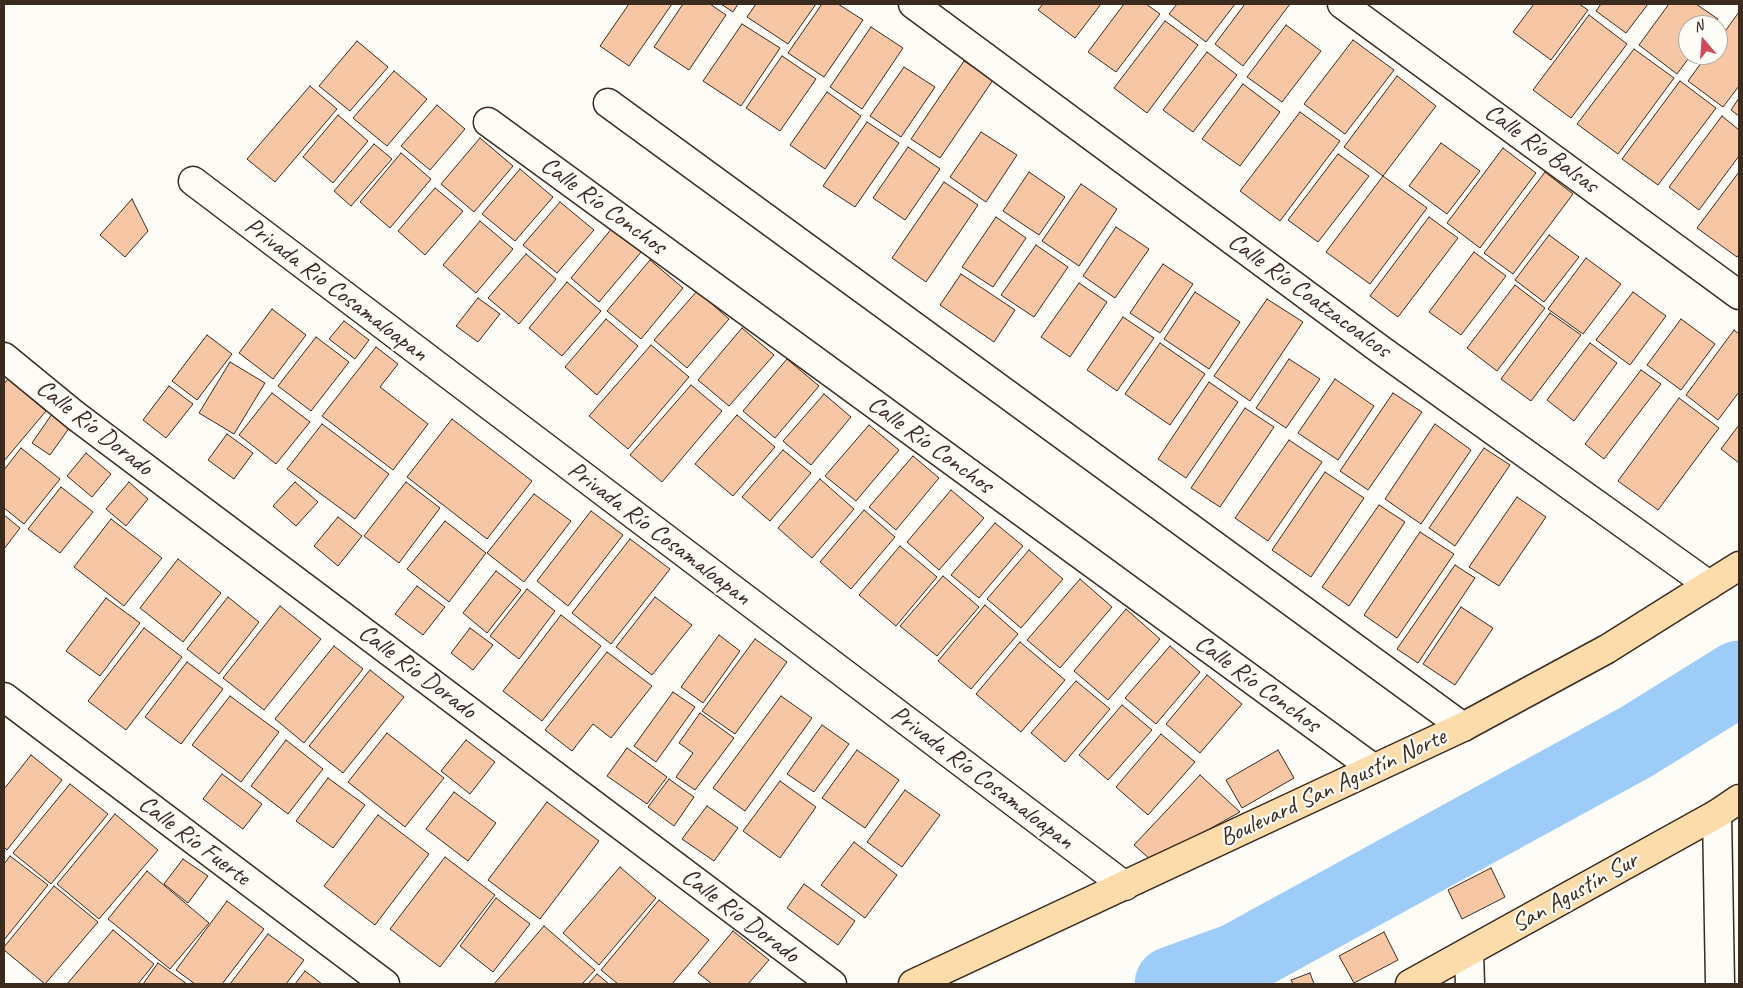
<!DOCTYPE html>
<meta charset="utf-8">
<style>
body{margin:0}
#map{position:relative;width:1743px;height:988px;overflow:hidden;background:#fdfcf7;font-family:Caveat,sans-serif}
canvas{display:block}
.frame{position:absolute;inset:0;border:5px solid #3b2a1e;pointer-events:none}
.north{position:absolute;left:1678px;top:15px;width:50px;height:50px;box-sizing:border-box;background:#fdfcf7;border:1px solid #afa8a0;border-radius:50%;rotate:342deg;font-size:14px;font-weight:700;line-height:20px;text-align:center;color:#3b2a1e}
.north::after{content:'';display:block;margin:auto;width:18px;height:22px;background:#d1495b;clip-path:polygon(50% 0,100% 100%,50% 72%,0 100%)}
</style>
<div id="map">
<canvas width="1743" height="988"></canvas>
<div class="frame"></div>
<div class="north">N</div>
</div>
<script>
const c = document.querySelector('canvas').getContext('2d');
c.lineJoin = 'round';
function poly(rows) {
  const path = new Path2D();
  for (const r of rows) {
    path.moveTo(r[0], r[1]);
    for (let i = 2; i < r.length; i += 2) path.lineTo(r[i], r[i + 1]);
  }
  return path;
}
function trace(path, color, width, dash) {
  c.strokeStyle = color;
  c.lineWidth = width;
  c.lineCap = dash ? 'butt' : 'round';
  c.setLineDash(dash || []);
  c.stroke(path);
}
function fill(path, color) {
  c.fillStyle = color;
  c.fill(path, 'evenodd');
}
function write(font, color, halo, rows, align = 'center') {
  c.font = font + ' Caveat,sans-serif';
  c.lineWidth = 4.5;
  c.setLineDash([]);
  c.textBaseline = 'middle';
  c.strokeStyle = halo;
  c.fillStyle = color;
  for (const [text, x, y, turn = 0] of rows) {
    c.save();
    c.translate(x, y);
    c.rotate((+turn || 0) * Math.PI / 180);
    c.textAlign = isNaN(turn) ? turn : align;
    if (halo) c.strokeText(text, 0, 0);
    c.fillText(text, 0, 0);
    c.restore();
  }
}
trace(poly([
 [1172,984,1238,960,1636,742,1739,678]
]), '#9dccf9', 75);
const building = poly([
 [629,4,672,4,629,66,600,46,629,4],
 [683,4,710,4,726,15,689,70,654,47,683,4],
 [721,4,738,4,733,12,721,4],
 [756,4,816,4,788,44,747,17,756,4],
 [822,4,838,4,863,20,824,77,788,53,822,4],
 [1043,4,1101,4,1075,38,1038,10,1043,4],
 [1124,4,1146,4,1160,14,1116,72,1088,52,1124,4],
 [1177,4,1235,4,1206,42,1169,14,1177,4],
 [1245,4,1290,4,1243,66,1215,44,1245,4],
 [1534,4,1579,4,1588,10,1551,60,1513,32,1534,4],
 [1601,4,1648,4,1626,33,1596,11,1601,4],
 [1669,4,1696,4,1718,19,1714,25,1688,25,1688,55,1691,55,1677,74,1639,45,1669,4],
 [1739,12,1739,86,1723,107,1688,81,1707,55,1718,55,1718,41,1739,12],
 [1589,15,1627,44,1571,118,1533,90,1589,15],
 [1165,21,1198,45,1147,113,1114,88,1165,21],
 [742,24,780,48,741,106,703,81,742,24],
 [1286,25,1321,51,1282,102,1247,77,1286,25],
 [871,27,903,48,862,109,830,87,871,27],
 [1353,40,1394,70,1345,134,1304,104,1353,40],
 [357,41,388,67,350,111,319,86,357,41],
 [1634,49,1674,78,1618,154,1577,124,1634,49],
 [1207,52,1237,75,1193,132,1163,110,1207,52],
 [782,56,816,79,780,131,746,108,782,56],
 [964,61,993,80,940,158,911,139,964,61],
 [904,67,935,87,901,137,870,116,904,67],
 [394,71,427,99,387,146,353,118,394,71],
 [1397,76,1436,106,1383,176,1344,147,1397,76],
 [1680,81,1716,108,1658,185,1622,159,1680,81],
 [1243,84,1280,112,1240,166,1202,139,1243,84],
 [310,86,337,109,275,182,247,159,310,86],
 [827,92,861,116,825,169,790,145,827,92],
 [1739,98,1739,116,1731,110,1739,98],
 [437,105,465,129,430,170,401,146,437,105],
 [1300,112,1340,141,1280,221,1240,191,1300,112],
 [338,115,368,141,333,183,303,157,338,115],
 [1722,116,1739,130,1739,156,1699,210,1669,187,1722,116],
 [867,122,899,143,855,207,823,186,867,122],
 [981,132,1017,155,986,202,950,177,981,132],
 [480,138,513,166,474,212,441,184,480,138],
 [1441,143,1480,171,1447,214,1409,186,1441,143],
 [374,144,392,159,351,206,334,191,374,144],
 [908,147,940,169,905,220,873,198,908,147],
 [1503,148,1536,173,1480,248,1447,223,1503,148],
 [401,153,431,179,390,228,360,202,401,153],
 [1338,154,1369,176,1318,242,1288,220,1338,154],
 [520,169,553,197,515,241,482,214,520,169],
 [1029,172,1065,197,1039,235,1003,211,1029,172],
 [1545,172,1573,194,1513,274,1484,253,1545,172],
 [1739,172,1739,254,1737,257,1697,228,1739,172],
 [1383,176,1427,208,1370,284,1326,252,1383,176],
 [944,182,978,205,926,282,892,258,944,182],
 [1081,184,1117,209,1079,266,1042,241,1081,184],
 [435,188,463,211,425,255,398,231,435,188],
 [132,199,148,231,125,257,100,235,132,199],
 [560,202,594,230,557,273,523,245,560,202],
 [996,217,1026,238,993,287,962,267,996,217],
 [1429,217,1458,238,1398,317,1370,296,1429,217],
 [480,221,513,249,476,293,443,265,480,221],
 [613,227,642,251,599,302,571,278,613,227],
 [1116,227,1149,249,1115,298,1083,276,1116,227],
 [1549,235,1579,257,1544,302,1515,280,1549,235],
 [1036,245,1068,267,1034,317,1001,295,1036,245],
 [1474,252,1506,276,1461,335,1429,312,1474,252],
 [526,254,556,279,519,324,488,298,526,254],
 [1586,258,1621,284,1583,334,1548,309,1586,258],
 [650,260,683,288,641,339,607,311,650,260],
 [1163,264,1193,284,1160,333,1130,313,1163,264],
 [961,274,1015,310,994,342,940,305,961,274],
 [567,282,601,311,562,356,529,328,567,282],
 [1079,283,1107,302,1070,357,1041,337,1079,283],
 [1515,285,1545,308,1497,371,1467,348,1515,285],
 [697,291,729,319,687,368,654,340,697,291],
 [1195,292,1240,322,1209,369,1164,339,1195,292],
 [1633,292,1666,316,1630,365,1596,340,1633,292],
 [478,298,500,314,478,342,456,326,478,298],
 [1267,299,1303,322,1250,401,1214,376,1267,299],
 [272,309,306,335,273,379,239,353,272,309],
 [1550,313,1581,335,1531,401,1501,379,1550,313],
 [1123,317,1154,338,1117,391,1087,370,1123,317],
 [606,319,638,346,597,395,565,367,606,319],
 [1681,319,1715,344,1681,390,1647,365,1681,319],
 [344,321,369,340,355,359,329,339,344,321],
 [742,328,774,355,729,406,698,380,742,328],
 [1734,330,1739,334,1739,392,1718,420,1686,395,1734,330],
 [207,335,232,354,197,400,172,381,207,335],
 [316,337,349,362,311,411,278,386,316,337],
 [1160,343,1205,374,1170,425,1125,394,1160,343],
 [1590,343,1617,363,1574,421,1547,400,1590,343],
 [651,345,689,377,628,449,589,416,651,345],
 [376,347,398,364,380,387,428,424,393,470,322,416,376,347],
 [787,359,819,386,775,438,743,411,787,359],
 [1289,359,1320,379,1286,428,1256,408,1289,359],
 [230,362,265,383,234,434,199,413,230,362],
 [1641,370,1661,384,1604,459,1585,444,1641,370],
 [8,379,46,411,4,461,4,384,8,379],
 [1335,379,1374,406,1338,460,1298,433,1335,379],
 [1209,382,1238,402,1186,478,1158,459,1209,382],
 [691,385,722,411,662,482,630,455,691,385],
 [169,386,193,404,166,438,143,420,169,386],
 [272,393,310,422,276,464,239,435,272,393],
 [1393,393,1422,412,1368,490,1340,471,1393,393],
 [824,394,851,417,811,465,783,441,824,394],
 [1679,398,1719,428,1658,510,1618,481,1679,398],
 [1245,408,1274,427,1220,507,1191,488,1245,408],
 [54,411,72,424,50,455,32,443,54,411],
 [737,415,775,447,733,496,695,464,737,415],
 [452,419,532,481,487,539,407,477,452,419],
 [322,424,389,474,355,519,287,469,322,424],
 [1435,424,1471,450,1421,524,1385,499,1435,424],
 [869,425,899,450,856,501,825,476,869,425],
 [1739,425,1739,463,1721,449,1739,425],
 [227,434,253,453,234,479,208,460,227,434],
 [1289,440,1322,462,1268,541,1235,518,1289,440],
 [21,448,60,479,24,524,4,508,4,470,21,448],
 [1484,448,1510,465,1455,546,1429,528,1484,448],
 [783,450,811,473,770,521,742,497,783,450],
 [86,453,111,474,92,497,67,476,86,453],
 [913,456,939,478,896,530,869,507,913,456],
 [1325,472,1364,498,1311,577,1272,550,1325,472],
 [820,479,854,509,812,558,778,528,820,479],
 [129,482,148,499,126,526,106,509,129,482],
 [295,482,318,502,296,526,273,506,295,482],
 [406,482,440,508,399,563,364,536,406,482],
 [61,487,93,512,60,553,28,529,61,487],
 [951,490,984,518,939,570,907,542,951,490],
 [534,494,571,521,524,582,487,553,534,494],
 [1517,497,1546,517,1499,586,1469,567,1517,497],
 [1379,505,1405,522,1349,606,1322,587,1379,505],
 [864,510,895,537,851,589,820,562,864,510],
 [591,511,623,535,568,606,537,581,591,511],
 [4,515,20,528,4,549,4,515],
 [338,517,362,536,338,566,314,546,338,517],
 [111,519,162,558,124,606,74,567,111,519],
 [445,521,486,553,449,602,407,569,445,521],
 [995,523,1023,546,979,598,951,575,995,523],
 [1420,532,1454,554,1397,638,1364,615,1420,532],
 [630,539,670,569,611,644,572,613,630,539],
 [900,546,937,577,896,626,859,595,900,546],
 [1029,550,1063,579,1021,628,987,599,1029,550],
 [178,559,221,593,183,642,140,608,178,559],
 [1455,565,1475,578,1418,663,1397,649,1455,565],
 [496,571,521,590,487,633,463,613,496,571],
 [943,576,979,607,937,656,900,626,943,576],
 [1080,579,1112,607,1060,668,1027,640,1080,579],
 [417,586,445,607,423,635,395,614,417,586],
 [527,589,555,611,519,659,490,636,527,589],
 [228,597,259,622,219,674,187,649,228,597],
 [655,597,692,625,652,675,616,647,655,597],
 [106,598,140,623,100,676,66,651,106,598],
 [985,605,1018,634,971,689,938,661,985,605],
 [280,606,321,639,264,710,223,678,280,606],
 [1461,607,1493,628,1455,685,1423,664,1461,607],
 [1126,609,1160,639,1108,700,1074,671,1126,609],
 [561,615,601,646,542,721,503,691,561,615],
 [144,628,182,657,126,730,88,701,144,628],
 [470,628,493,645,473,670,451,653,470,628],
 [719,635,740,651,703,703,681,687,719,635],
 [755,639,787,662,735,734,702,711,755,639],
 [1020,642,1065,680,1021,732,976,694,1020,642],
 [334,646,363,669,304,743,275,719,334,646],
 [1170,646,1200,672,1156,724,1125,698,1170,646],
 [607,652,652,686,611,738,593,724,572,751,545,730,607,652],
 [187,662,223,689,181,744,145,717,187,662],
 [370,670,404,697,343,773,309,746,370,670],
 [1207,675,1242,704,1200,753,1166,724,1207,675],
 [1076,681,1110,709,1065,762,1031,733,1076,681],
 [673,692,695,707,656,762,634,746,673,692],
 [230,696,279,732,241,782,192,745,230,696],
 [781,696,812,718,745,811,713,788,781,696],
 [1122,705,1152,730,1108,780,1079,755,1122,705],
 [700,713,734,738,695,790,676,777,693,753,679,743,700,713],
 [822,725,849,744,814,792,787,774,822,725],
 [387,733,444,778,405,827,348,782,387,733],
 [1161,734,1195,762,1148,815,1116,787,1161,734],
 [286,740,323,769,288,814,251,786,286,740],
 [466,740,495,762,470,794,441,771,466,740],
 [627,748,667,777,647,804,607,776,627,748],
 [857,750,899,780,865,828,822,798,857,750],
 [1278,750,1294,778,1242,808,1226,780,1278,750],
 [31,755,62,780,7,850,4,847,4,789,31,755],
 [222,774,262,804,243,829,203,799,222,774],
 [1200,775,1240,812,1152,861,1134,845,1200,775],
 [328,778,365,805,333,848,296,821,328,778],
 [669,779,694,797,674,826,648,807,669,779],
 [780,781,816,807,780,858,743,831,780,781],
 [70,784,108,814,51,884,13,853,70,784],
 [905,790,940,815,902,867,867,842,905,790],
 [454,792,496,823,468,861,426,829,454,792],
 [547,802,599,841,540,919,488,880,547,802],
 [707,806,738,828,714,861,682,839,707,806],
 [115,814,158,850,99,919,57,884,115,814],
 [378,815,429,854,375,925,324,886,378,815],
 [854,842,897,875,865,918,821,885,854,842],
 [10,856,48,885,4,940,4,864,10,856],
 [445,857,495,895,440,967,390,929,445,857],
 [183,859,208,876,188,903,164,884,183,859],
 [620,867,656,898,599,965,563,933,620,867],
 [1491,868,1505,897,1462,919,1448,890,1491,868],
 [147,871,209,923,170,969,108,919,147,871],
 [804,884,855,921,838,945,787,908,804,884],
 [54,886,98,922,45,984,4,950,4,947,54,886],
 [496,898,530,924,493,972,460,946,496,898],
 [659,900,709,940,672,984,618,984,601,970,659,900],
 [227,901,264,929,222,984,195,984,176,970,227,901],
 [544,926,595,970,582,984,494,984,544,926],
 [113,930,154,964,138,984,67,984,113,930],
 [733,931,769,960,748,984,712,984,698,973,733,931],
 [1384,932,1398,960,1354,983,1339,956,1384,932],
 [268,934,304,960,286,984,230,984,268,934],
 [158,963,187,984,143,984,158,963],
 [305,971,322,984,295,984,305,971],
 [1310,973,1314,984,1293,984,1291,980,1310,973],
 [597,974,609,984,588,984,597,974]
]);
fill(building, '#f6c6a5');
trace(building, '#3b2a1e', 1);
const minor = poly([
 [913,4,1381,350,1709,585],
 [1342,4,1739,295],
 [608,103,1463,727],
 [488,122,1373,768],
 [193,181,1125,886],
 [4,357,76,416,832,984],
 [4,697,385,984],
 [1717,814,1720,984],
 [1469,952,1470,984]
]);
const major = poly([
 [913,984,1463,727,1607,649,1739,566],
 [1410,984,1717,814,1739,799]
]);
trace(minor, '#3b2a1e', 31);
trace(major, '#3b2a1e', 31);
trace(minor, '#fdfcf7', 28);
trace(major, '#fddcac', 28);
write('25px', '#3b2a1e', '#fdfcf7', [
 ["Calle Río Balsas",1541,149,36],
 ["Calle Río Conchos",603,206,36],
 ["Privada Río Cosamaloapan",336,290,37],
 ["Calle Río Coatzacoalcos",1309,296,36],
 ["Calle Río Dorado",94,428,38],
 ["Calle Río Conchos",930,445,36],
 ["Privada Río Cosamaloapan",659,534,37],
 ["Calle Río Dorado",417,672,37],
 ["Calle Río Conchos",1257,684,36],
 ["Privada Río Cosamaloapan",982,778,37],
 ["Boulevard San Agustín Norte",1333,788,-25],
 ["Calle Río Fuerte",194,841,37],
 ["San Agustín Sur",1575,893,-29],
 ["Calle Río Dorado",740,916,37]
]);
</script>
